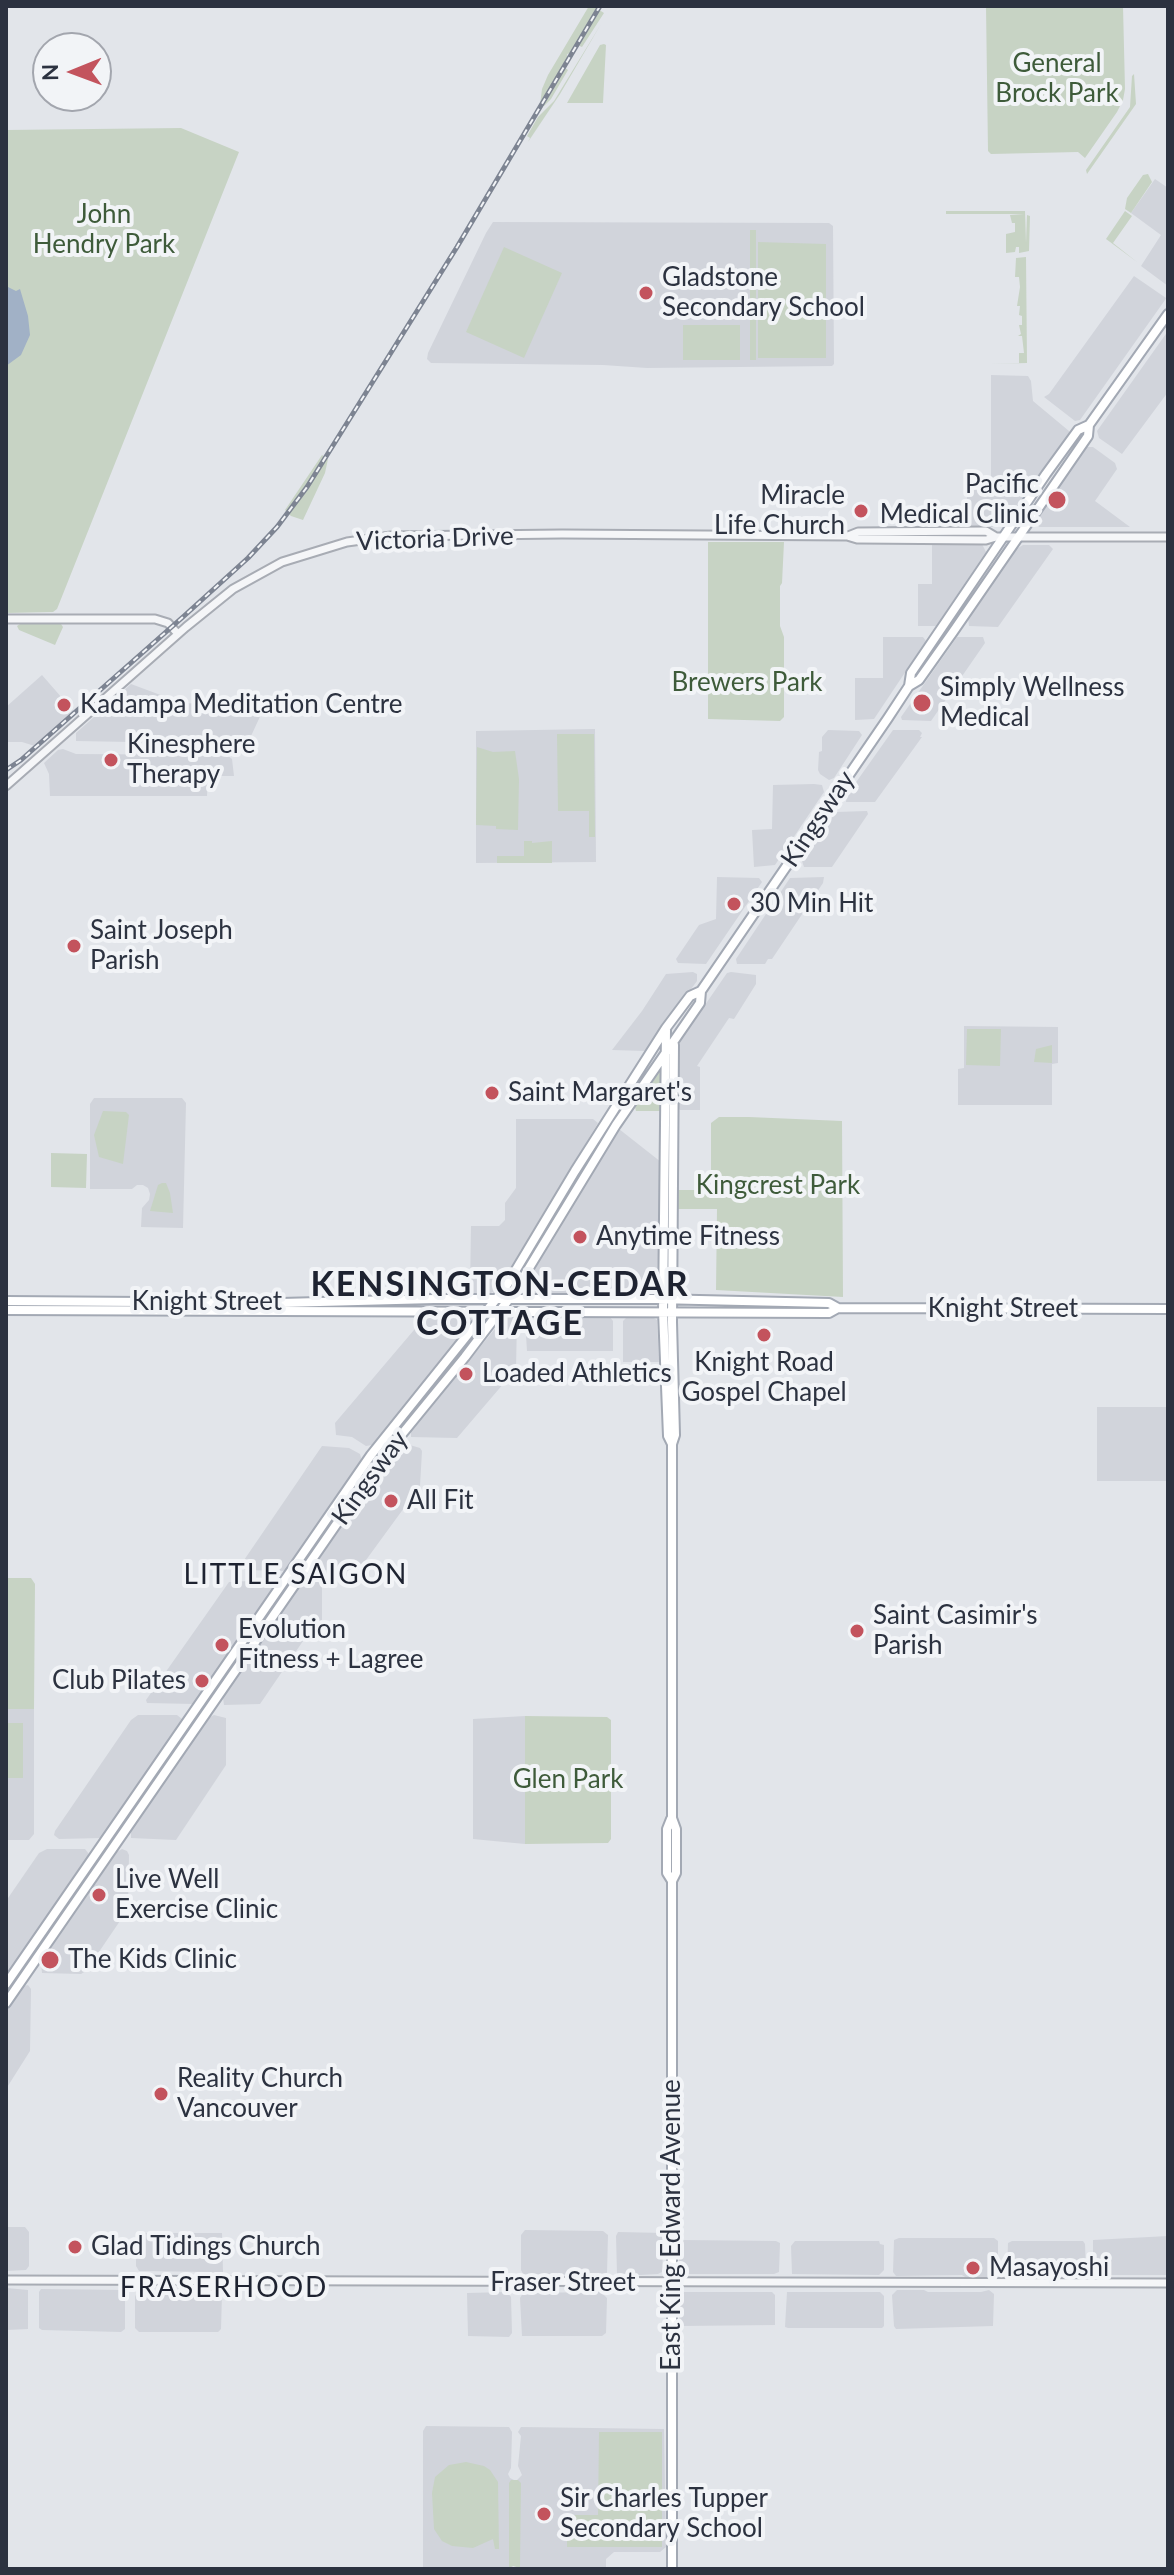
<!DOCTYPE html>
<style>
body{margin:0}
#map{position:relative;width:1174px;height:2575px;overflow:hidden;background:#e2e5ea;font-family:Lato,sans-serif}
canvas{display:block}
.frame{position:absolute;inset:0;border:8px solid #2c3240;pointer-events:none}
.north{position:absolute;left:32px;top:32px;width:80px;height:80px;box-sizing:border-box;background:#f2f4f7;border:2px solid #a3a6ae;border-radius:50%;rotate:269deg;font-size:22px;font-weight:700;line-height:32px;text-align:center;color:#2c3240}
.north::after{content:'';display:block;margin:auto;width:28px;height:36px;background:#c3535d;clip-path:polygon(50% 0,100% 100%,50% 72%,0 100%)}
</style>
<div id="map">
<canvas width="1174" height="2575"></canvas>
<div class="frame"></div>
<div class="north">N</div>
</div>
<script>
const c = document.querySelector('canvas').getContext('2d');
c.lineJoin = 'round';
function fill(path, color) {
  c.fillStyle = color;
  c.fill(path, 'evenodd');
}
function poly(rows) {
  const path = new Path2D();
  for (const r of rows) {
    path.moveTo(r[0], r[1]);
    for (let i = 2; i < r.length; i += 2) path.lineTo(r[i], r[i + 1]);
  }
  return path;
}
function trace(path, color, width, dash) {
  c.strokeStyle = color;
  c.lineWidth = width;
  c.lineCap = dash ? 'butt' : 'round';
  c.setLineDash(dash || []);
  c.stroke(path);
}
function write(font, color, halo, rows, align = 'center') {
  c.font = font + ' Lato,sans-serif';
  c.lineWidth = 8;
  c.setLineDash([]);
  c.textBaseline = 'middle';
  c.strokeStyle = halo;
  c.fillStyle = color;
  for (const [text, x, y, turn = 0] of rows) {
    c.save();
    c.translate(x, y);
    c.rotate((+turn || 0) * Math.PI / 180);
    c.textAlign = isNaN(turn) ? turn : align;
    if (halo) c.strokeText(text, 0, 0);
    c.fillText(text, 0, 0);
    c.restore();
  }
}
fill(poly([
 [1155,179,1168,188,1168,286,1141,266,1161,235,1131,213],
 [493,222,829,223,833,226,834,364,832,366,647,368,603,365,431,363,427,359,428,353,486,233],
 [1134,276,1166,298,1165,300,1080,420,1075,421,1044,397,1049,394],
 [1168,331,1168,392,1122,454,1099,438,1097,431],
 [991,375,1028,376,1031,381,1033,401,1069,431,1070,434,1005,524,999,527,967,527,967,490,981,490,991,477],
 [1087,447,1093,447,1115,463,1117,469,1095,501,1130,527,1039,527,1036,519],
 [932,544,982,544,986,552,936,626,918,626,918,584,932,584],
 [1023,545,1049,545,1053,549,998,627,969,626,968,618,1015,550],
 [883,637,923,637,926,641,874,719,855,720,855,678,883,678],
 [957,637,983,637,985,643,931,721,902,720,901,717],
 [42,675,76,714,38,747,22,742,6,742,6,707],
 [131,684,182,703,208,704,208,700,260,702,259,704,264,708,251,736,242,744,76,741,76,733],
 [595,729,596,862,476,863,476,731],
 [828,730,859,731,862,735,834,778,829,780,820,774,818,770,819,752,822,751,822,737],
 [893,730,919,730,922,733,920,737,922,737,875,802,846,802,847,795],
 [63,749,76,754,227,755,232,759,234,776,208,776,207,796,50,796,49,774,44,763,58,750],
 [814,784,822,785,824,792,775,865,754,867,752,830,772,829,773,785],
 [836,812,867,811,868,814,832,867,804,867,802,861],
 [717,877,759,878,762,882,706,964,678,963,676,959,699,925,716,919],
 [824,877,823,883,772,959,768,959,765,964,737,964,736,959,790,878],
 [693,972,697,974,697,981,645,1051,612,1050,642,1011,666,974],
 [731,972,756,975,756,984,734,1019,729,1018,697,1066,700,1067,700,1110,680,1110,677,1107,676,1047,727,973],
 [964,1026,1058,1027,1058,1063,1052,1064,1052,1105,958,1105,958,1069,964,1068],
 [94,1098,182,1098,186,1103,183,1228,141,1227,142,1208,149,1200,150,1194,148,1188,143,1185,137,1185,132,1189,90,1189,90,1104],
 [516,1119,593,1119,598,1123,497,1290,491,1293,473,1293,470,1290,471,1226,499,1226,505,1220,505,1203,516,1188],
 [619,1129,661,1162,657,1291,653,1294,530,1294,525,1290,525,1285],
 [468,1316,472,1319,471,1325,372,1445,366,1446,352,1437,336,1435,335,1423,425,1317],
 [509,1316,517,1320,516,1369,457,1438,411,1437,411,1430,504,1318],
 [530,1316,610,1317,613,1321,613,1351,527,1351,525,1320],
 [627,1317,652,1317,657,1320,659,1362,623,1362,623,1321],
 [1097,1407,1168,1407,1168,1481,1097,1481],
 [403,1443,420,1448,422,1451,420,1486,358,1571,317,1570,316,1564,397,1446],
 [322,1446,349,1448,360,1454,362,1461,285,1571,244,1570,242,1563],
 [308,1579,322,1581,322,1620,316,1622,260,1704,224,1705,223,1698,303,1581],
 [270,1580,274,1581,275,1586,194,1704,147,1703,146,1700,229,1582],
 [6,1709,34,1709,34,1834,29,1840,6,1840],
 [138,1715,177,1715,182,1719,102,1838,59,1839,54,1835,55,1831,131,1720],
 [214,1715,226,1718,226,1765,176,1840,131,1838,131,1831,210,1717],
 [525,1716,525,1844,473,1839,473,1719],
 [47,1849,85,1849,89,1854,10,1970,6,1973,6,1901,39,1853],
 [122,1849,127,1851,129,1855,128,1908,124,1910,124,1915,86,1971,81,1974,42,1973,41,1963,117,1852],
 [28,1985,31,1989,30,2051,6,2089,6,2012,24,1986],
 [6,2227,25,2227,29,2232,29,2266,26,2270,6,2271],
 [525,2230,603,2231,608,2235,607,2273,603,2275,523,2274,521,2270,521,2235],
 [618,2232,664,2233,662,2272,658,2274,622,2276,617,2274,616,2236],
 [136,2233,222,2233,223,2272,215,2275,211,2272,139,2271,136,2266],
 [1168,2236,1168,2275,1098,2275,1093,2272,1093,2240],
 [899,2238,994,2238,998,2241,998,2274,993,2277,965,2277,962,2275,896,2276,893,2272,894,2240],
 [682,2240,776,2241,780,2243,779,2272,774,2274,683,2274,679,2269,679,2243],
 [795,2241,879,2241,880,2244,884,2245,884,2270,879,2275,792,2274,791,2246],
 [1012,2241,1083,2241,1085,2244,1086,2271,1082,2275,1018,2274,1010,2276,1007,2272,1008,2243],
 [6,2288,28,2290,28,2329,6,2330],
 [41,2289,123,2290,125,2294,125,2329,121,2332,42,2330,39,2328,39,2292],
 [138,2290,219,2291,222,2294,221,2329,218,2332,139,2332,135,2328,135,2297],
 [897,2290,924,2290,928,2292,981,2292,989,2290,994,2294,993,2326,896,2329,894,2326,892,2295],
 [507,2292,511,2297,512,2333,509,2337,468,2336,467,2293],
 [601,2292,607,2298,606,2333,602,2336,522,2336,520,2298,523,2293],
 [684,2292,772,2292,775,2295,775,2325,681,2326,679,2325,679,2296],
 [787,2292,880,2292,884,2296,884,2326,882,2328,788,2328,785,2327],
 [426,2426,509,2427,512,2432,511,2468,508,2474,510,2478,516,2481,522,2475,518,2466,521,2436,518,2432,521,2427,664,2429,666,2547,660,2552,614,2552,606,2559,606,2569,520,2569,515,2565,508,2569,423,2569,423,2431]
]), '#d1d4db');
fill(poly([
 [589,6,593,6,604,13,582,47,577,45,572,53,567,54,568,59,564,67,568,70,551,99,544,106,540,105,542,89,548,75],
 [986,6,1123,6,1125,89,1123,100,1117,112,1085,158,1078,152,991,154,988,151],
 [601,24,560,94,528,142,530,138,527,136,538,117,554,101],
 [604,44,606,45,603,103,567,103,600,45],
 [1134,74,1136,104,1087,174,1086,170,1130,107,1132,76],
 [181,128,239,152,57,609,53,612,6,613,6,130],
 [1148,174,1152,182,1131,213,1125,209,1127,198,1143,175],
 [946,211,1025,211,1026,243,1027,215,1030,216,1029,251,1019,253,1019,247,1016,247,1015,252,1006,253,1006,234,1015,232,1015,223,1012,223,1010,215,1024,214,946,214],
 [1125,211,1132,216,1113,243,1137,262,1106,239],
 [750,230,756,230,756,360,750,360],
 [758,242,826,244,826,358,758,358],
 [504,247,562,273,524,358,466,332],
 [1026,257,1027,363,990,364,1019,363,1019,353,1024,353,1022,336,1018,336,1021,334,1019,325,1022,325,1022,316,1019,315,1020,306,1017,306,1020,287,1019,277,1015,277,1016,258],
 [683,325,740,325,740,360,683,360],
 [322,455,328,459,325,473,303,520,291,516,285,510],
 [708,542,784,542,782,583,780,586,780,626,784,637,784,717,780,721,708,719],
 [20,624,61,624,63,627,55,645,19,630,17,626],
 [557,734,594,734,595,837,589,837,589,811,558,811],
 [477,747,493,752,515,751,519,779,518,830,496,829,496,826,476,825],
 [524,841,532,841,532,843,552,841,552,863,497,863,497,856,524,856],
 [967,1029,1001,1029,1000,1066,966,1065],
 [1052,1045,1052,1063,1034,1062,1036,1049],
 [659,1073,662,1073,662,1111,636,1111,635,1107],
 [103,1111,126,1112,129,1115,123,1164,99,1157,94,1135],
 [749,1117,842,1121,843,1297,716,1290,717,1209,676,1209,676,1190,711,1190,711,1123,719,1117],
 [51,1153,87,1154,86,1188,51,1187],
 [162,1183,166,1183,170,1193,173,1213,150,1211,158,1185],
 [6,1578,31,1578,35,1584,34,1709,6,1709],
 [525,1716,607,1717,611,1720,611,1839,608,1843,525,1844],
 [6,1723,23,1723,23,1778,6,1778],
 [599,2432,662,2432,662,2547,567,2547,567,2515,598,2515],
 [466,2462,484,2466,490,2470,498,2482,499,2549,495,2549,493,2539,473,2548,452,2546,442,2541,434,2529,432,2493,435,2477,449,2465],
 [511,2480,518,2480,521,2483,520,2568,513,2566,509,2568,509,2483]
]), '#c7d3c4');
fill(poly([
 [6,286,16,291,20,289,28,316,30,335,21,355,6,366]
]), '#a1b1c6');
const minor = poly([
 [848,536,858,532,986,531,996,537],
 [6,619,155,619,168,623,178,634],
 [6,786,186,627,233,589,282,562,347,542,391,536,562,534,847,536,857,539,986,540,996,537,1168,537],
 [6,2280,1168,2283]
]);
const major = poly([
 [909,686,919,680,953,632,1088,436,1089,425,1168,314],
 [666,1030,663,1311,668,1436,672,1444],
 [6,1301,281,1303,434,1299,656,1299,829,1303,838,1308],
 [6,1310,829,1313,838,1308,1168,1309],
 [671,1819,667,1829,667,1873,672,1881],
 [6,1984,371,1455,505,1288,575,1171,666,1028,690,996,701,991],
 [6,2003,380,1461,465,1357,515,1291,616,1125,700,1003,701,991,888,718,909,686,911,673,1046,474,1078,430,1089,425],
 [672,2569,672,1881,676,1873,676,1829,672,1818,672,1444,675,1435,672,1322,674,1045]
]);
trace(minor, '#a8acb4', 11);
trace(major, '#a3a9b4', 12);
trace(minor, '#f5f6f8', 7);
trace(major, '#fff', 8);
const rail = poly([
 [6,770,21,760,184,616,248,558,277,527,307,487,457,247,600,6]
]);
trace(rail, '#7d8492', 5);
trace(rail, '#f2f4f7', 2, [6]);
for (const [x, y, r, color] of [
 [646,293,8,"#c3535d"],
 [1057,500,10,"#c3535d"],
 [861,511,8,"#c3535d"],
 [922,703,10,"#c3535d"],
 [64,705,8,"#c3535d"],
 [111,760,8,"#c3535d"],
 [734,904,8,"#c3535d"],
 [74,946,8,"#c3535d"],
 [492,1093,8,"#c3535d"],
 [580,1237,8,"#c3535d"],
 [764,1335,8,"#c3535d"],
 [466,1374,8,"#c3535d"],
 [391,1501,8,"#c3535d"],
 [857,1631,8,"#c3535d"],
 [222,1645,8,"#c3535d"],
 [202,1681,8,"#c3535d"],
 [99,1895,8,"#c3535d"],
 [50,1960,10,"#c3535d"],
 [161,2094,8,"#c3535d"],
 [75,2247,8,"#c3535d"],
 [973,2268,8,"#c3535d"],
 [544,2514,8,"#c3535d"]
]) {
  const dot = new Path2D();
  dot.arc(x, y, r, 0, 2 * Math.PI);
  c.fillStyle = color;
  c.fill(dot);
  trace(dot, '#f2f4f7', 3);
}
write('26px', '#3e5b3a', '#f2f4f7', [
 ["General",1057,64],
 ["Brock Park",1057,94],
 ["John",104,215],
 ["Hendry Park",104,245],
 ["Brewers Park",747,683],
 ["Kingcrest Park",778,1186],
 ["Glen Park",568,1780]
]);
write('26px', '#2c3240', '#f2f4f7', [
 ["Gladstone",662,278],
 ["Secondary School",662,308],
 ["Pacific",1039,485,"right"],
 ["Medical Clinic",1039,515,"right"],
 ["Miracle",845,496,"right"],
 ["Life Church",845,526,"right"],
 ["Simply Wellness",940,688],
 ["Medical",940,718],
 ["Kadampa Meditation Centre",80,705],
 ["Kinesphere",127,745],
 ["Therapy",127,775],
 ["30 Min Hit",750,904],
 ["Saint Joseph",90,931],
 ["Parish",90,961],
 ["Saint Margaret's",508,1093],
 ["Anytime Fitness",596,1237],
 ["Knight Road",764,1363,"center"],
 ["Gospel Chapel",764,1393,"center"],
 ["Loaded Athletics",482,1374],
 ["All Fit",407,1501],
 ["Saint Casimir's",873,1616],
 ["Parish",873,1646],
 ["Evolution",238,1630],
 ["Fitness + Lagree",238,1660],
 ["Club Pilates",186,1681,"right"],
 ["Live Well",115,1880],
 ["Exercise Clinic",115,1910],
 ["The Kids Clinic",68,1960],
 ["Reality Church",177,2079],
 ["Vancouver",177,2109],
 ["Glad Tidings Church",91,2247],
 ["Masayoshi",989,2268],
 ["Sir Charles Tupper",560,2499],
 ["Secondary School",560,2529]
], 'left');
write('26px', '#2c3240', '#f2f4f7', [
 ["Victoria Drive",435,539,-2],
 ["Kingsway",818,819,-56],
 ["Knight Street",207,1302],
 ["Knight Street",1003,1309],
 ["Kingsway",370,1478,-54],
 ["East King Edward Avenue",672,2225,-90],
 ["Fraser Street",563,2283]
]);
c.letterSpacing = '2px';
write('28px', '#1e2331', '#f2f4f7', [
 ["LITTLE SAIGON",296,1575],
 ["FRASERHOOD",224,2288]
]);
c.letterSpacing = '0px';
c.letterSpacing = '2px';
write('bold 34px', '#1e2331', '#f2f4f7', [
 ["KENSINGTON-CEDAR",500,1285],
 ["COTTAGE",500,1324]
]);
c.letterSpacing = '0px';
</script>
